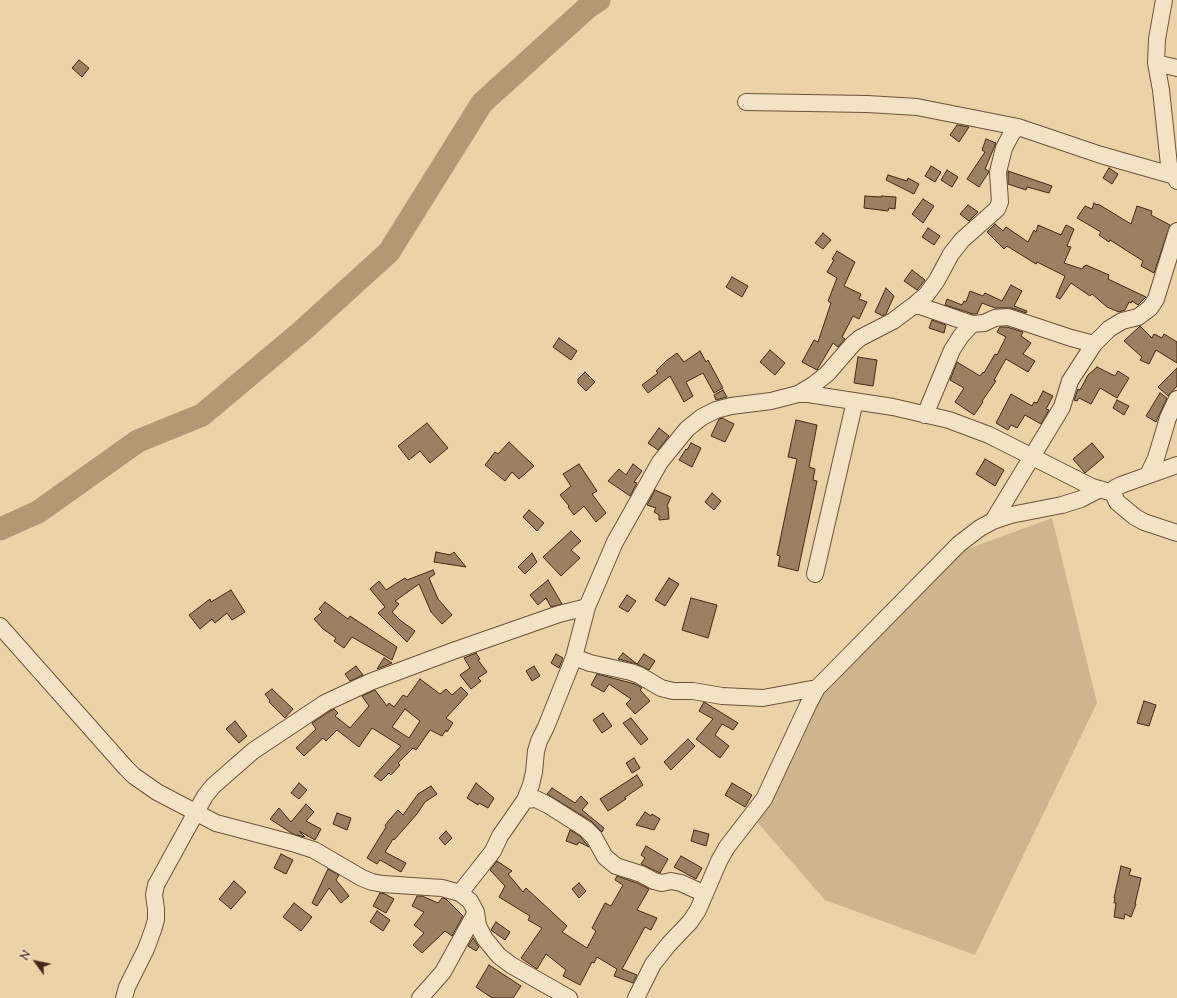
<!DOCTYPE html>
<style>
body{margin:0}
#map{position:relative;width:1177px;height:998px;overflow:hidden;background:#ecd2a7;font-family:"Sorts Mill Goudy",serif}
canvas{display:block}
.north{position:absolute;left:16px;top:942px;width:40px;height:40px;-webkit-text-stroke:3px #f3e2c6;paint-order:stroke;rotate:303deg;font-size:11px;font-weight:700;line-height:16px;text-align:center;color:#432816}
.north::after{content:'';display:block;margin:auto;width:14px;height:18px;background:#432816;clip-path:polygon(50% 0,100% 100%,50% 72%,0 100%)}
</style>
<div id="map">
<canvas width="1177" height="998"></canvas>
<div class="north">N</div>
</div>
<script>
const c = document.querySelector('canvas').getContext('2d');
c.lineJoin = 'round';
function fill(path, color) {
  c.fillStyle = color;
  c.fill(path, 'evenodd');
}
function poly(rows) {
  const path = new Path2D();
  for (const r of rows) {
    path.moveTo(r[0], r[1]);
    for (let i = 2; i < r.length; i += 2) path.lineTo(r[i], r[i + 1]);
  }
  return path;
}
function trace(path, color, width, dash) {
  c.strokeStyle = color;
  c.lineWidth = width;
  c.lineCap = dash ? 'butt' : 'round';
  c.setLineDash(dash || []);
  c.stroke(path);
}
fill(poly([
 [1052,518,1097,703,975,955,825,900,757,822,825,689,962,551]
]), '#cfb58e');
trace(poly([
 [0,529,38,512,138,441,202,415,302,331,389,252,482,103,587,8,599,0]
]), '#b39876', 23);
const building = poly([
 [79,60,89,68,82,77,72,68,79,60],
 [957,125,969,127,959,142,950,135,957,125],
 [986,139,996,143,985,169,989,171,989,172,979,187,967,179,985,152,982,150,986,139],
 [931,166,941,172,935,182,925,176,931,166],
 [1109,168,1118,174,1112,184,1103,178,1109,168],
 [947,170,958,177,952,187,941,180,947,170],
 [1008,171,1052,186,1049,193,1027,187,1026,190,1008,184,1008,171],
 [888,175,907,181,908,178,919,184,914,194,886,180,888,175],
 [865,196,881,197,881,196,896,197,895,209,889,208,888,211,864,208,865,196],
 [923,199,934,206,923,223,912,214,923,199],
 [1094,203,1097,205,1098,204,1131,224,1137,206,1152,211,1151,215,1170,225,1154,273,1141,266,1143,261,1110,240,1109,242,1099,235,1101,232,1077,218,1085,206,1092,209,1094,203],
 [968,205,978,212,969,221,960,214,968,205],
 [995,224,1003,231,1006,227,1028,242,1034,230,1036,232,1038,225,1061,235,1066,225,1074,229,1067,246,1071,247,1064,263,1082,269,1084,266,1085,266,1086,265,1109,275,1108,279,1146,297,1138,305,1132,301,1131,303,1129,302,1125,310,1119,312,1107,307,1092,294,1090,296,1071,283,1060,299,1056,297,1065,276,1037,262,1036,264,1007,246,1004,249,987,232,995,224],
 [928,228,940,236,934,245,922,237,928,228],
 [823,233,831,240,823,249,815,243,823,233],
 [837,251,855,262,844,286,861,294,859,299,867,302,859,319,853,316,842,337,845,339,838,347,833,343,817,370,802,362,814,340,818,342,831,303,828,301,837,278,827,272,834,260,832,259,837,251],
 [912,270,925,280,917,290,904,281,912,270],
 [732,277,748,286,742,297,726,287,732,277],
 [1011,285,1022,291,1014,306,1027,311,1026,313,1011,308,995,308,982,303,977,314,973,314,945,305,947,299,962,305,964,301,966,302,970,291,983,296,985,293,1002,301,1011,285],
 [886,288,894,296,886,314,883,316,875,312,886,288],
 [932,320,946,325,944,333,929,328,932,320],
 [1140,326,1152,338,1154,334,1162,338,1164,334,1177,342,1177,363,1156,350,1149,364,1140,360,1142,357,1124,341,1140,326],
 [1000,327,1007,327,1023,332,1021,336,1031,343,1023,354,1035,361,1028,372,1006,359,994,380,996,381,982,401,983,402,974,415,955,402,964,388,950,380,957,362,980,376,983,372,984,373,995,354,997,355,1006,337,997,332,1000,327],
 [559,338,577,351,571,360,553,347,559,338],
 [770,350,785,363,775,375,760,362,770,350],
 [700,351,706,362,708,360,723,388,714,393,703,373,686,382,693,396,684,402,670,376,648,393,642,385,658,373,656,371,666,361,677,353,684,362,700,351],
 [858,357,877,360,873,386,854,383,858,357],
 [1097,367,1115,376,1118,371,1129,378,1117,398,1100,388,1091,404,1079,398,1077,401,1074,400,1078,389,1080,390,1088,375,1097,367],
 [1177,368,1177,386,1168,396,1158,387,1177,368],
 [585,372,595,382,586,391,578,383,578,379,585,372],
 [723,390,727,397,716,400,714,395,723,390],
 [1043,391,1053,396,1046,409,1049,410,1041,424,1025,415,1017,428,1011,425,1008,430,996,423,1011,394,1032,406,1034,402,1037,403,1043,391],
 [1160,393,1167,398,1156,422,1146,416,1160,393],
 [1117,400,1129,406,1124,415,1113,408,1117,400],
 [722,418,734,424,725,442,711,436,719,419,722,418],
 [796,420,817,425,809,467,815,469,813,480,817,481,798,571,778,566,780,556,777,555,797,459,788,457,796,420],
 [427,423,448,448,430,463,420,451,409,460,398,446,427,423],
 [659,428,669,436,658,450,648,443,659,428],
 [509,442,534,466,519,479,512,472,505,481,485,465,495,452,498,454,509,442],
 [691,443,701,448,692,467,679,460,686,449,687,450,691,443],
 [1092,443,1104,457,1085,473,1073,459,1092,443],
 [985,459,1004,470,995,486,976,474,985,459],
 [579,464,597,491,592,494,606,513,596,522,584,506,574,515,568,507,569,506,560,495,571,486,563,474,579,464],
 [633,464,642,471,634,482,637,483,630,496,608,481,619,469,626,475,633,464],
 [655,490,671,497,667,506,668,507,669,519,659,520,659,515,654,512,656,508,647,505,655,490],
 [712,493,721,501,714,510,705,502,712,493],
 [529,510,544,523,537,531,523,517,529,510],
 [571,531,581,541,571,550,580,558,561,576,543,557,571,531],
 [436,552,450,555,454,552,466,567,434,562,436,552],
 [532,553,537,562,525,574,518,567,532,553],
 [433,570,435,574,429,578,438,599,452,615,442,624,431,612,419,584,395,601,399,604,392,612,400,620,415,631,407,642,378,613,385,607,370,589,379,581,386,590,405,578,407,580,433,570],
 [669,578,679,584,665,606,655,600,669,578],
 [548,580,562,604,551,607,546,598,538,605,530,595,548,580],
 [231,590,245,612,232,620,227,613,215,623,212,619,200,629,189,615,210,599,211,602,231,590],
 [627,595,636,601,628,612,619,607,627,595],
 [691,598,717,605,708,638,682,630,691,598],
 [325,602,348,619,350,616,397,647,392,660,352,637,344,648,334,641,336,638,323,629,314,619,322,612,319,609,325,602],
 [476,653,480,659,478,660,487,672,478,678,481,681,471,689,460,675,470,668,464,658,476,653],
 [623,653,637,664,618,659,623,653],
 [556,654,563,658,559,668,551,663,556,654],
 [644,654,655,661,649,670,637,664,644,654],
 [384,658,392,663,377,669,384,658],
 [356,666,363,675,350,681,345,674,356,666],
 [534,666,540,676,532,681,526,671,534,666],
 [597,674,635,684,642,688,640,690,650,701,635,714,626,704,631,699,609,684,604,692,591,685,597,674],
 [420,679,440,694,446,689,452,695,461,687,468,694,446,718,453,723,447,732,446,730,442,736,430,730,416,750,413,748,398,763,400,765,391,775,389,773,381,781,374,776,401,746,372,728,359,747,337,730,326,741,323,738,304,756,296,748,316,729,312,723,330,711,334,709,338,713,335,716,350,728,369,706,362,696,375,690,387,706,389,703,394,707,403,695,407,697,420,679],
 [405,709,420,721,409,738,392,727,405,709],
 [272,689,293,709,285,718,269,702,270,701,265,694,272,689],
 [1144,701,1156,705,1149,726,1137,723,1144,701],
 [704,702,738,723,733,730,722,724,715,735,729,746,720,758,696,739,713,719,699,711,704,702],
 [603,713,612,726,602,733,593,720,603,713],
 [631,718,648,739,641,745,623,723,631,718],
 [235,721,247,736,239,743,226,729,235,721],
 [688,739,695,746,671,770,664,762,688,739],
 [634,758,640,768,632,773,626,763,634,758],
 [637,775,643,785,624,798,626,799,608,811,600,799,637,775],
 [299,783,307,790,299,799,291,793,299,783],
 [476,783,494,798,488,808,479,803,478,805,467,798,476,783],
 [732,783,752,795,745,807,725,795,732,783],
 [431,786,437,794,425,802,417,814,394,840,393,839,385,852,406,863,401,872,380,860,377,864,367,858,386,827,385,825,398,810,403,815,418,794,431,786],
 [552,788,575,803,581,796,588,803,582,810,604,828,602,832,591,821,547,794,552,788],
 [306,804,314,812,306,821,321,829,315,840,299,831,305,837,293,834,270,819,279,808,291,822,306,804],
 [645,812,651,816,652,814,660,819,654,830,636,825,645,812],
 [337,813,351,818,347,830,333,824,337,813],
 [570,830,580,836,589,847,579,842,577,845,566,841,570,830],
 [694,830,709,834,706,846,691,841,694,830],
 [446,831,452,838,445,845,439,838,446,831],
 [646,846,668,859,660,873,641,864,645,858,641,855,646,846],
 [281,854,293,860,286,874,274,868,281,854],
 [681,856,702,868,696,879,674,867,681,856],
 [497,861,512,871,508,874,523,892,526,888,567,926,562,932,587,948,596,931,592,928,605,903,611,906,623,885,615,880,617,876,637,883,649,889,637,910,657,918,651,930,645,927,622,969,637,975,633,983,614,976,617,969,597,957,594,963,592,962,580,985,563,976,566,970,546,954,537,969,521,958,542,928,528,920,530,916,499,897,505,886,490,870,497,861],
 [1121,866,1131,869,1129,875,1141,878,1135,904,1136,904,1131,917,1125,914,1124,919,1114,917,1116,903,1114,903,1115,898,1114,898,1121,866],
 [328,869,339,875,336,880,349,896,341,903,329,888,317,906,312,903,328,869],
 [234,881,246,892,231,909,219,899,234,881],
 [579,883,586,891,579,898,572,889,579,883],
 [380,893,385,894,394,899,386,913,373,906,380,893],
 [417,896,422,896,438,903,442,898,446,899,463,916,452,936,445,931,422,953,413,945,424,933,414,925,424,912,412,906,417,896],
 [294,903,312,917,301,931,283,917,294,903],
 [377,911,390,920,383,931,370,922,377,911],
 [496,922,510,932,505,940,491,930,496,922],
 [473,938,479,947,476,951,468,946,473,938],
 [489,965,521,986,513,998,492,998,476,987,489,965]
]);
fill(building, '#9b8061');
trace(building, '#432816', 1);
const minor = poly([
 [1164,0,1157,39,1156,63,1161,90,1169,165,1175,176,1177,176],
 [1156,63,1177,68],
 [746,102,867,104,917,107,1018,127,1101,155,1175,176,1177,181],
 [913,306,920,306,972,324,984,323,995,318,1008,317,1071,338,1094,344],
 [798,394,813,385,827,374,853,344,860,338,893,321,913,306,927,294,937,280,951,254,962,240,997,209,1000,202,998,172,1004,148,1012,133,1018,127],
 [925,415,952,350,961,336,972,324],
 [1177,465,1121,485,1115,488,1113,493,1117,502,1135,517,1144,522,1177,533],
 [1148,475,1156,458,1168,418,1177,399],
 [993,521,1062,407,1070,381,1094,344,1109,329,1122,321,1138,317,1150,308,1156,299,1177,231],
 [815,574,855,401],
 [0,626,126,768,134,776,157,792,216,823,292,843,314,850,362,878,372,882,383,884,442,888,460,893,470,901,476,912,478,926,485,939,499,956,511,965,569,998],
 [574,657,590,663,631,672,639,675,661,688,673,691,693,691,722,696,763,698,817,688],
 [525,800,536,799,548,805,586,829,594,837,605,857,616,866,641,874,654,881,662,883,671,881,681,883,705,894],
 [460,893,493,851,500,836,525,800,531,785,534,772,536,751,539,741,546,727,574,657,587,607,615,542,660,462,687,429,702,417,716,410,731,406,771,401,798,394,808,394,893,407,949,420,989,435,1092,487,1113,493],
 [124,998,127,987,146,949,153,930,156,920,156,909,154,895,156,885,205,796,213,786,253,751,325,703,370,682,453,651,559,614,587,607],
 [420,998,443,972,476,912],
 [636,998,653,964,669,944,690,922,698,910,719,861,727,847,764,799,808,705,817,688,828,677,959,544,980,528,993,521,1011,515,1062,505,1081,499,1100,489]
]);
trace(minor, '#6d523a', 18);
trace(minor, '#f3e2c6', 16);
</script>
